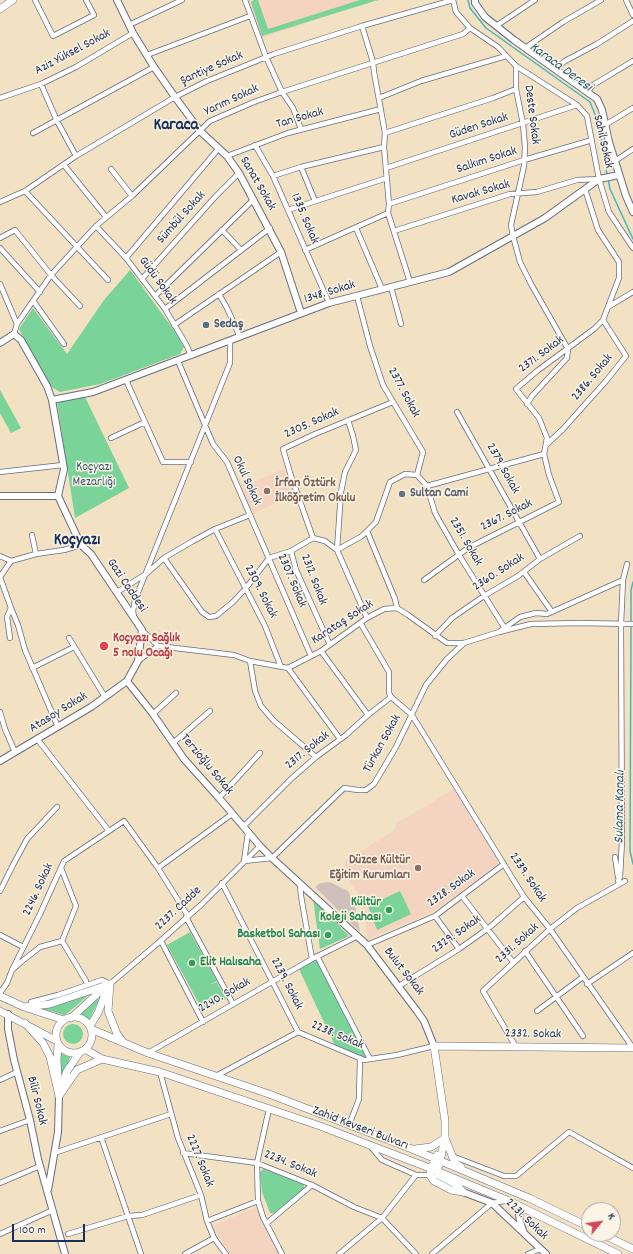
<!DOCTYPE html>
<meta charset="utf-8">
<style>
body{margin:0}
#map{position:relative;width:633px;height:1254px;overflow:hidden;background:#f2e1c2;font-family:Dekko,sans-serif}
canvas{display:block}
.north{position:absolute;left:581px;top:1202px;width:40px;height:40px;box-sizing:border-box;background:#fcf5e5;border:1px solid #a2a6af;border-radius:50%;rotate:61deg;font-size:11px;font-weight:700;line-height:16px;text-align:center;color:#1b2f5e}
.north::after{content:'';display:block;margin:auto;width:14px;height:18px;background:#d1495b;clip-path:polygon(50% 0,100% 100%,50% 72%,0 100%)}
.scale{position:absolute;left:12px;top:1224px;width:73px;height:18px;box-sizing:border-box;border:2px solid #1b2f5e;border-top:0;padding-left:5px;font-size:12px;line-height:14px;white-space:nowrap;color:#1b2f5e;-webkit-text-stroke:3px #fcf5e5;paint-order:stroke}
</style>
<div id="map">
<canvas width="633" height="1254"></canvas>
<div class="north">K</div>
<div class="scale">100 m</div>
</div>
<script>
const c = document.querySelector('canvas').getContext('2d');
c.lineJoin = 'round';
function fill(path, color) {
  c.fillStyle = color;
  c.fill(path, 'evenodd');
}
function poly(rows) {
  const path = new Path2D();
  for (const r of rows) {
    if (r.length === 3) {
      path.moveTo(r[0] + r[2], r[1]);
      path.arc(r[0], r[1], r[2], 0, 2 * Math.PI);
      continue;
    }
    path.moveTo(r[0], r[1]);
    for (let i = 2; i < r.length; i += 2) path.lineTo(r[i], r[i + 1]);
  }
  return path;
}
function trace(path, color, width, dash) {
  c.strokeStyle = color;
  c.lineWidth = width;
  c.lineCap = dash ? 'butt' : 'round';
  c.setLineDash(dash || []);
  c.stroke(path);
}
function write(font, color, halo, rows, align = 'center') {
  c.font = font + ' Dekko,sans-serif';
  c.lineWidth = 3;
  c.setLineDash([]);
  c.textBaseline = 'middle';
  c.strokeStyle = halo;
  c.fillStyle = color;
  for (const [text, x, y, turn = 0] of rows) {
    c.save();
    c.translate(x, y);
    c.rotate((+turn || 0) * Math.PI / 180);
    c.textAlign = isNaN(turn) ? turn : align;
    if (halo) c.strokeText(text, 0, 0);
    c.fillText(text, 0, 0);
    c.restore();
  }
}
fill(poly([
 [246,0,379,0,355,6,260,39],
 [284,469,293,494,253,514,241,488],
 [454,789,499,863,431,913,368,939,365,918,358,894,344,872,345,861,395,830,396,824],
 [256,1207,280,1254,230,1254,213,1226]
]), '#f4d3c0');
fill(poly([
 [330,882,348,891,355,906,360,932,315,887,320,883]
]), '#d0c0bc');
fill(poly([
 [254,0,258,0,268,29,360,0,378,0,262,36,251,2],
 [130,270,176,333,184,347,180,354,100,384,60,392,50,386,19,329,33,308,67,354,104,300],
 [0,390,21,428,11,433,0,413],
 [85,397,129,488,75,518,57,402],
 [400,891,411,914,377,930,368,906],
 [313,899,349,936,320,949],
 [190,932,217,981,209,985,217,982,226,999,203,1011,167,945],
 [317,956,370,1059,364,1060,336,1048,298,967],
 [91,993,69,1012,64,1015,43,1009],
 [98,999,99,1000,89,1020,80,1015],
 [73,1034,10],
 [61,1052,71,1055,64,1072,61,1073,60,1072],
 [264,1169,303,1184,305,1188,274,1213,270,1213,262,1192,260,1172]
]), '#7ad399');
trace(poly([
 [468,0,470,8,486,28,590,102,599,124,607,175],
 [608,178,610,189,633,239],
 [631,622,631,590,633,582],
 [631,626,630,851,633,864]
]), '#47b6bf', 1.5);
const minor = poly([
 [35,0,53,36,94,15,86,0],
 [245,0,266,57,282,92,293,108,301,129],
 [453,0,456,12,470,28,498,47,516,66,577,105,587,116,599,179,609,212,633,248],
 [626,0,633,15],
 [129,25,182,0],
 [362,26,373,62,374,72,385,133,384,147,389,204,388,213,410,282],
 [496,26,535,0],
 [525,48,563,22,601,0],
 [147,55,250,16],
 [516,66,516,89,523,124,525,147,524,166,511,225,513,236,520,262,531,284,568,349,567,358,532,396,527,404],
 [555,69,565,61,597,44,633,21],
 [41,84,57,121,76,156],
 [587,92,593,85,633,61],
 [0,98,41,84,76,67,133,33],
 [379,98,421,81,506,56],
 [605,125,633,108],
 [33,133,154,67],
 [385,133,493,98,516,89],
 [255,145,273,176,329,303],
 [227,156,288,133,381,109],
 [615,161,633,149],
 [64,165,106,217],
 [301,167,315,201],
 [386,168,577,105],
 [111,169,132,196],
 [273,176,301,167,384,147],
 [25,191,108,280],
 [0,202,25,191,76,156,175,97,207,81,274,54,362,26,453,0],
 [389,204,524,160,592,140],
 [288,210,387,178],
 [96,226,126,258,165,309,187,346,191,356],
 [356,228,382,289],
 [222,230,241,250],
 [394,231,510,194,537,192,577,180,599,179],
 [0,238,15,230,51,275,80,306],
 [0,248,40,292],
 [305,250,388,213],
 [126,258,219,148],
 [142,279,215,197,239,173],
 [0,284,17,324],
 [391,287,401,324],
 [219,294,227,308,240,337],
 [155,296,254,199],
 [357,296,370,346,383,385,423,452,417,475],
 [34,302,64,344],
 [608,307,633,292],
 [165,309,270,228],
 [174,325,281,252],
 [14,334,17,324,51,275,96,226,132,196,210,121,254,102,282,92,463,34,470,28],
 [178,361,213,444,227,462,311,656],
 [126,380,163,462,191,462],
 [457,412,540,559],
 [111,438,145,422],
 [546,445,563,429,606,381,626,356,603,320],
 [0,472,63,465],
 [427,486,544,454,547,438,539,418,516,389,537,371,594,329,603,320,619,278,619,262,598,230,585,189],
 [215,529,265,626,281,667],
 [367,531,395,599,397,608],
 [32,535,36,554],
 [313,538,290,473,283,449,315,434,393,402],
 [337,550,362,536,376,522,390,482,405,474,417,475,427,486,435,513,459,555,504,627],
 [337,550,341,492,345,472,356,450,353,436,348,420],
 [0,556,11,561],
 [164,558,202,612,209,617,216,616,233,602,246,588,269,558,291,551],
 [524,572,552,612],
 [0,577,11,561,36,554,64,550,81,545],
 [0,577,11,608,7,617,10,638],
 [424,580,468,548,559,502,549,475,544,454],
 [117,592,146,574,164,558,193,541,215,529,250,515],
 [11,608,18,625,25,650,58,727],
 [134,617,133,611,135,600,230,363,230,341],
 [361,624,389,672,389,693,391,697,412,715,524,897,550,929,633,1048],
 [142,630,158,646],
 [499,632,531,624,579,623,633,624],
 [435,636,452,618,484,596,518,576,540,559,580,536],
 [69,638,105,697],
 [330,645,296,570,291,551,313,538,325,541,337,550,367,618],
 [321,651,368,715],
 [138,661,158,646,234,655,250,661,288,668,321,651,367,618,384,609,397,608,408,615,447,643,464,643,499,632,520,617,536,613,547,614,623,580],
 [250,661,255,691,261,706,273,720,316,757],
 [32,668,74,647],
 [288,668,340,739],
 [0,712,5,729,15,752],
 [153,714,176,693],
 [38,740,109,831],
 [173,743,210,711],
 [219,798,260,753],
 [243,827,292,778,316,757,346,735,368,715,391,697],
 [248,833,244,861,272,858,344,788,358,790,366,790,374,784,396,747,426,685,447,659,464,643],
 [615,857,618,877],
 [61,868,76,906,62,941],
 [158,868,232,814],
 [618,881,620,877,622,841,621,624,623,580,627,564],
 [222,883,298,1032],
 [300,884,301,896,312,959,358,936],
 [0,891,13,865,27,839,57,807],
 [462,896,513,962],
 [435,916,459,949],
 [186,917,233,1004],
 [0,935,23,947],
 [62,941,86,981],
 [161,941,203,1022],
 [367,945,435,916,504,864],
 [525,951,583,1036],
 [317,956,370,1059],
 [12,970,40,914,64,861,124,821,158,868,188,916],
 [587,984,633,953],
 [399,986,459,949,490,927,524,897],
 [0,993,7,983,12,970,21,962,40,947,62,941],
 [31,1002,58,995,102,980,110,984,158,943,202,904,260,846],
 [537,1011,583,977],
 [516,1047,483,991,550,929,577,908,625,881],
 [148,1053,312,959],
 [160,1072,178,1138,201,1195,207,1221,214,1238,226,1254],
 [216,1076,298,1032,364,1060,397,1055,434,1046],
 [0,1080,17,1072],
 [269,1109,257,1163,258,1201,263,1217,282,1254],
 [349,1125,359,1099,360,1058],
 [0,1131,30,1120],
 [101,1137,141,1254],
 [54,1153,171,1114],
 [183,1153,257,1163,312,1185,354,1207,382,1218,416,1254],
 [452,1156,504,1176,516,1176,569,1132,633,1168],
 [416,1175,430,1175],
 [0,1183,40,1166],
 [207,1221,258,1201],
 [267,1223,312,1185],
 [0,1234,53,1210],
 [68,1234,128,1216,142,1215,201,1195],
 [185,1254,214,1238],
 [339,1254,382,1218,416,1175,382,1160,371,1147],
 [432,1254,492,1203,505,1201],
 [528,1254,540,1249]
]);
const tertiary = poly([
 [117,0,133,33,154,67,175,97,200,131,227,156,239,173,281,252,301,313],
 [475,0,475,3,485,17,514,40,597,99,602,110,609,142,626,196,633,212],
 [0,343,14,334,21,340,47,386,52,400,64,469,58,496],
 [52,400,93,392,329,303,449,272,545,218,599,179,619,175],
 [0,496,58,496,81,545,91,554,142,630,138,661,127,681,91,707,0,761],
 [127,681,153,714,184,759,219,798,260,846,272,858,367,945,417,1011,424,1021,434,1046],
 [8,1014,8,1029,14,1060,30,1120,38,1159,65,1254],
 [48,1190,58,1132,59,1096],
 [463,1192,492,1203,546,1254],
 [523,1208,519,1214,520,1222,524,1233]
]);
const secondary = poly([
 [437,1155,431,1169,430,1175,434,1181,451,1190,463,1192],
 [463,1192,457,1185,438,1175,437,1171,440,1161,445,1138,445,1121,434,1046,633,1048]
]);
const primary = poly([
 [0,9,13,0],
 [110,984,108,1011,117,1034,123,1042],
 [0,996,24,1007,64,1020],
 [24,1007,50,1004,110,984],
 [0,1011,57,1041],
 [74,1035,18],
 [71,1018,106,986],
 [25,1023,43,1043,50,1057,59,1096],
 [90,1026,98,1013,107,989],
 [91,1029,148,1053,269,1094,412,1149,529,1198,589,1227],
 [85,1049,102,1059,160,1072,320,1126,427,1167,509,1201,618,1254],
 [58,1079,57,1059,58,1044],
 [61,1088,67,1071,80,1052],
 [59,1096,77,1070,102,1059],
 [415,1149,431,1147,445,1138,455,1163,461,1167],
 [602,1234,633,1249]
]);
trace(minor, '#666d81', 6);
trace(tertiary, '#666d81', 8);
trace(secondary, '#666d81', 8);
trace(primary, '#666d81', 8);
trace(minor, '#fff', 4.5);
trace(tertiary, '#fff', 6);
trace(secondary, '#fff', 7);
trace(primary, '#fff', 7);
for (const [x, y, r, color] of [
 [206,325,4,"#5c6f8a"],
 [267,491,4,"#8d6e63"],
 [402,494,4,"#6b7280"],
 [104,646,5,"#e0444e"],
 [418,868,4,"#8d6e63"],
 [389,910,4,"#2e9e5b"],
 [328,935,4,"#2e9e5b"],
 [192,963,4,"#2e9e5b"]
]) {
  const dot = new Path2D();
  dot.arc(x, y, r, 0, 2 * Math.PI);
  c.fillStyle = color;
  c.fill(dot);
  trace(dot, '#fcf5e5', 1.5);
}
write('13px', '#1b2f5e', '#fcf5e5', [
 ["Aziz Yüksel Sokak",73,53,-28],
 ["Şantiye Sokak",212,69,-24],
 ["Yarım Sokak",232,101,-25],
 ["Deste Sokak",531,115,83],
 ["Tan Sokak",300,119,-16],
 ["Güden Sokak",479,127,-18],
 ["Sahil Sokak",602,142,77],
 ["Salkım Sokak",487,161,-18],
 ["Sanat Sokak",257,184,60],
 ["Kavak Sokak",481,193,-16],
 ["Sümbül Sokak",182,218,-48],
 ["1335. Sokak",304,219,67],
 ["Güdü Sokak",157,281,54],
 ["1348. Sokak",330,293,-17],
 ["2371. Sokak",542,355,-37],
 ["2386. Sokak",593,378,-50],
 ["2377. Sokak",403,393,62],
 ["2305. Sokak",312,424,-24],
 ["2379. Sokak",502,469,61],
 ["Okul Sokak",246,481,65],
 ["2367. Sokak",507,516,-27],
 ["2351. Sokak",465,542,60],
 ["2360. Sokak",499,573,-33],
 ["2312. Sokak",313,580,69],
 ["2307. Sokak",291,581,67],
 ["Gazi Caddesi",126,586,56],
 ["2309. Sokak",260,592,63],
 ["Karataş Sokak",343,623,-33],
 ["Atasoy Sokak",59,713,-32],
 ["Türkan Sokak",383,744,-61],
 ["2317. Sokak",308,751,-39],
 ["Terzioğlu Sokak",206,765,50],
 ["2339. Sokak",527,878,56],
 ["2328. Sokak",452,889,-36],
 ["2246. Sokak",39,890,-65],
 ["2237. Cadde",179,909,-43],
 ["2329. Sokak",457,935,-35],
 ["2331. Sokak",518,944,-42],
 ["Bulut Sokak",403,972,52],
 ["2239. Sokak",286,984,63],
 ["2240. Sokak",225,996,-30],
 ["2332. Sokak",533,1035,1],
 ["2238. Sokak",337,1036,23],
 ["Bilir Sokak",36,1101,76],
 ["Zahid Kevseri Bulvarı",360,1129,21],
 ["2227. Sokak",199,1161,68],
 ["2234. Sokak",290,1165,22],
 ["2231. Sokak",526,1220,44]
]);
write('bold 13px', '#4e5e75', '#fcf5e5', [
 ["Sedaş",214,325]
], 'left');
write('13px', '#33586d', '#fcf5e5', [
 ["Koçyazı",94,468],
 ["Mezarlığı",94,483]
]);
write('bold 13px', '#785e54', '#fcf5e5', [
 ["İrfan Öztürk",275,484],
 ["İlköğretim Okulu",275,499],
 ["Düzce Kültür",410,861,"right"],
 ["Eğitim Kurumları",410,876,"right"]
], 'left');
write('bold 13px', '#5b616d', '#fcf5e5', [
 ["Sultan Cami",410,494]
], 'left');
write('bold 13px', '#be3a42', '#fcf5e5', [
 ["Koçyazı Sağlık",113,639],
 ["5 nolu Ocağı",113,654]
], 'left');
write('bold 13px', '#27864d', '#fcf5e5', [
 ["Kültür",381,903],
 ["Koleji Sahası",381,918],
 ["Basketbol Sahası",320,935],
 ["Elit Halısaha",200,963,"left"]
], 'right');
write('italic 14px', '#28587b', '#fcf5e5', [
 ["Karaca Deresi",560,68,36],
 ["Sulama Kanalı",621,807,-89]
]);
write('bold 17px', '#1b2f5e', '#fcf5e5', [
 ["Karaca",176,127],
 ["Koçyazı",77,542]
]);
</script>
